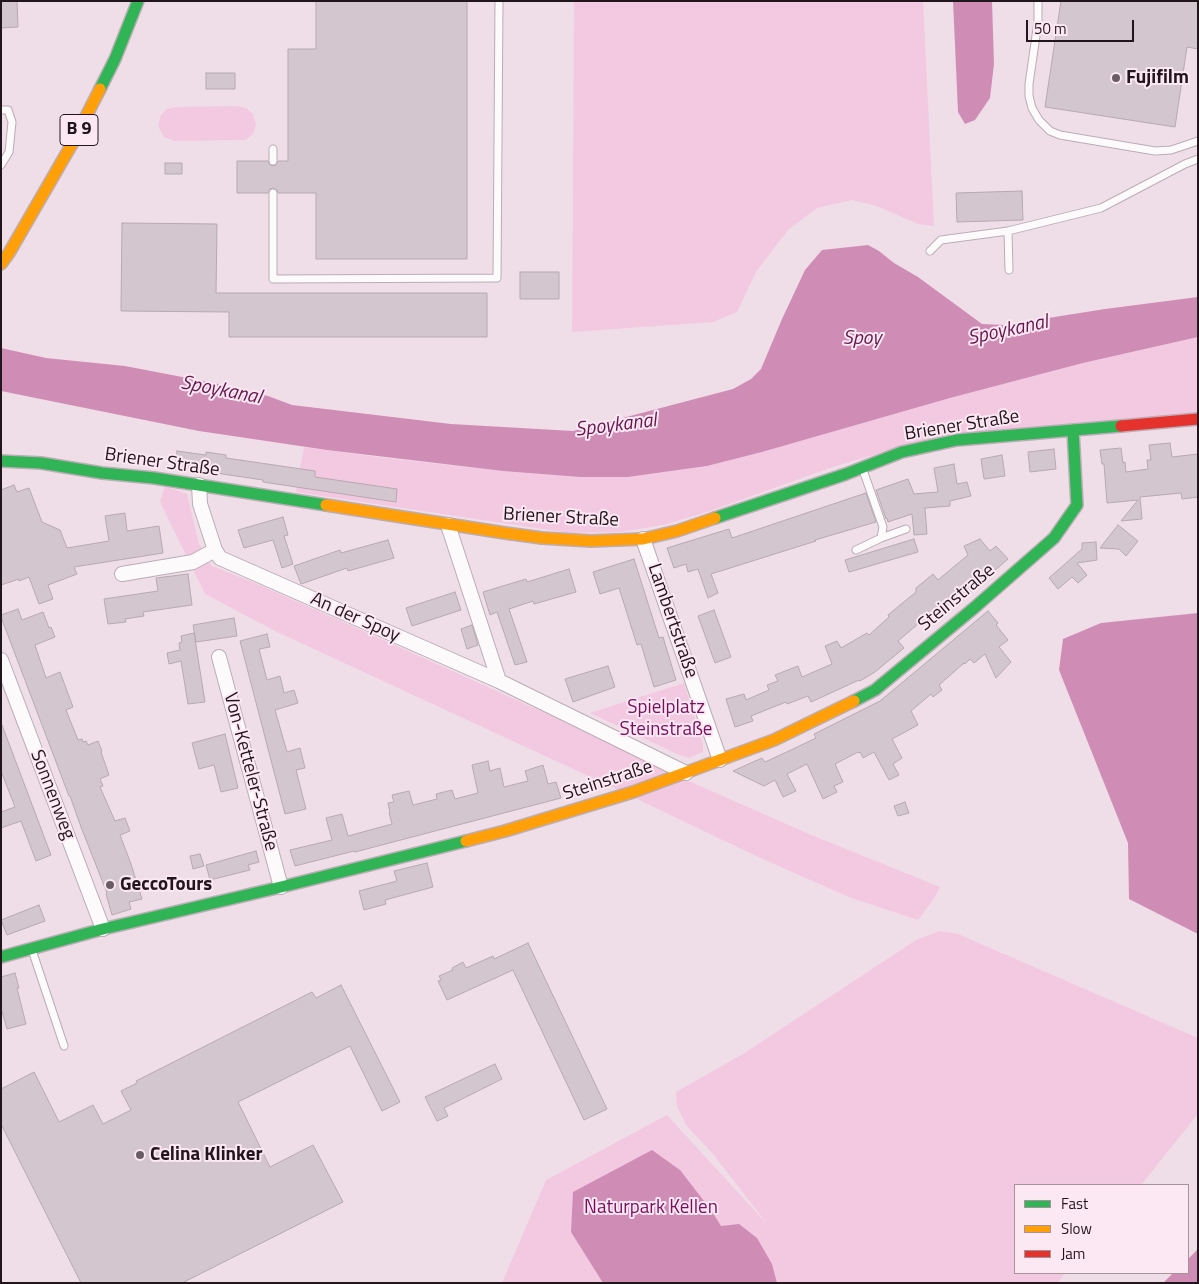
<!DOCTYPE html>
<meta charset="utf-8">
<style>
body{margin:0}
#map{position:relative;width:1199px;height:1284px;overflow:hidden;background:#efdee8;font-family:"Titillium Web",sans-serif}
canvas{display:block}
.frame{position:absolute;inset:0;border:2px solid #22161d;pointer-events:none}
.legend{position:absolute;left:1014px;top:1184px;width:175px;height:90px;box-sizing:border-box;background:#fce8f3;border:1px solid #a5949d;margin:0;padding:6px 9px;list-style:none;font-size:15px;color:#22161d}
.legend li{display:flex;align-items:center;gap:10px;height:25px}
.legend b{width:25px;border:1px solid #a5949d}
.scale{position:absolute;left:1026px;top:20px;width:108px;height:22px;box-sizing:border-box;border:2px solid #22161d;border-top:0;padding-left:6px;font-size:15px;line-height:18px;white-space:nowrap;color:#22161d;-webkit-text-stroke:4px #fce8f3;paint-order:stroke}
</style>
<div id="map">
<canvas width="1199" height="1284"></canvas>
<div class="frame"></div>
<ul class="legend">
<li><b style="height:6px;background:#30b455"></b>Fast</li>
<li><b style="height:6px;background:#ff9f0a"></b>Slow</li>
<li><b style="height:6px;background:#e5322d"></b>Jam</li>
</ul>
<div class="scale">50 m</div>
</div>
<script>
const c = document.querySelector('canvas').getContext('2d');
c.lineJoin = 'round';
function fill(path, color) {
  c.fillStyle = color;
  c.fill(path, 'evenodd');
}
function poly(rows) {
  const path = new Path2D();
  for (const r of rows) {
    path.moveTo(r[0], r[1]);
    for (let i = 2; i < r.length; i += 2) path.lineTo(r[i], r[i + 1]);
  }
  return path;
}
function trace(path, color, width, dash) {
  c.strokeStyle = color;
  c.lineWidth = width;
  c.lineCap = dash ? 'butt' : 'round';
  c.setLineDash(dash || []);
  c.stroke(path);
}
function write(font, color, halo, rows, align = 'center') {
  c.font = font + ' "Titillium Web",sans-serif';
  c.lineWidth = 4;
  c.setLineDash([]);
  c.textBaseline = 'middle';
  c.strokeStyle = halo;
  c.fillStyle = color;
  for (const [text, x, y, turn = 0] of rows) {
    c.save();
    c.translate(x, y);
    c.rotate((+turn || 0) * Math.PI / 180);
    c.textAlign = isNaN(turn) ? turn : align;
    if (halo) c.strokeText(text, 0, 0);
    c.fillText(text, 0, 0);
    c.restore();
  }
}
fill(poly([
 [574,1,923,1,934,226,918,224,877,206,852,200,817,208,788,230,756,272,737,312,713,322,572,332],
 [236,106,246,108,253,114,256,125,253,134,245,140,175,141,164,137,158,126,161,115,167,109,176,107],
 [1198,337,1198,412,907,445,833,467,707,512,663,525,621,532,569,533,296,492,304,447,386,458,503,471,580,477,628,477,707,466,762,452,950,398,1083,363],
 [165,486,187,494,199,544,212,566,255,583,388,642,552,716,666,771,809,834,940,887,935,897,918,920,851,898,756,856,612,787,275,631,205,594,160,502],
 [684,683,703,744,703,752,689,758,679,755,590,713],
 [939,931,958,934,1198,1038,1198,1114,1141,1185,1015,1185,1015,1273,1065,1273,1058,1283,502,1283,546,1180,667,1115,768,1225,713,1154,686,1125,677,1106,676,1092,743,1054,916,940]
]), '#f3c9e2');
fill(poly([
 [953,1,992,1,994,64,990,98,975,120,965,124,958,112],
 [868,245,879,251,894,263,918,277,982,324,1004,325,1105,309,1198,297,1198,337,1083,363,950,398,762,452,707,466,628,477,580,477,503,471,327,450,199,431,1,391,1,348,46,358,125,366,224,385,268,396,292,405,451,424,573,431,733,389,751,379,761,369,782,319,805,270,822,250],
 [1198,613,1198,934,1129,899,1128,843,1059,670,1063,639,1101,623],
 [652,1150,680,1170,711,1210,721,1226,739,1224,757,1238,772,1264,777,1283,603,1283,571,1232,573,1192],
 [1198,1249,1198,1283,1163,1283,1173,1273,1188,1273,1188,1259]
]), '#cf8db6');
const building = poly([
 [1,1,17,1,18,27,1,28,1,1],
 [316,1,467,1,467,259,316,259,316,193,278,193,277,190,273,188,270,189,268,193,237,193,237,161,268,161,269,164,273,166,276,165,278,161,288,161,288,49,316,49,316,1],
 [1061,1,1198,1,1198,49,1187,47,1175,127,1045,107,1061,1],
 [206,73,235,73,235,89,206,89,206,73],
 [165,163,182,163,182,174,165,174,165,163],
 [1022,191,1023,220,957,222,956,193,1022,191],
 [122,223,217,224,216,293,487,293,487,337,229,337,229,312,121,311,122,223],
 [520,272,559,272,559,299,520,299,520,272],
 [1170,443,1172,457,1198,454,1198,497,1182,499,1181,493,1140,497,1142,519,1121,521,1138,500,1107,503,1104,464,1102,464,1100,450,1121,448,1123,463,1125,462,1126,472,1148,469,1147,460,1151,460,1149,445,1170,443],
 [1054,449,1056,469,1030,472,1028,452,1054,449],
 [177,451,206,455,206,452,226,455,226,458,315,471,315,477,397,489,396,502,263,482,263,480,175,467,177,451],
 [1002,455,1005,476,984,479,981,459,1002,455],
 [954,464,957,484,967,482,971,496,950,501,950,506,925,508,927,534,914,535,912,514,888,522,887,518,886,519,876,490,908,479,914,494,938,492,934,468,954,464],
 [14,485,17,492,29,488,42,522,60,530,67,548,109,541,105,516,125,513,127,531,159,526,163,553,74,567,77,574,48,585,53,599,39,604,29,577,19,581,19,579,1,585,1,490,14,485],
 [866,493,876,522,815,540,816,541,711,574,718,593,708,598,698,569,688,572,686,564,674,568,667,548,729,529,732,538,866,493],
 [283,517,288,535,284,536,293,564,282,568,273,540,244,548,238,530,283,517],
 [1118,525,1138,541,1126,556,1119,549,1100,548,1118,525],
 [914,539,918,552,849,572,845,560,914,539],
 [980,539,990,551,996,546,1008,559,956,604,953,600,934,617,931,613,898,641,904,648,875,672,860,681,859,680,811,702,808,696,787,704,786,702,751,716,753,721,735,727,726,699,744,694,746,700,769,690,767,685,778,681,775,675,798,666,802,677,832,664,825,646,837,641,841,648,867,633,869,635,889,617,888,615,916,592,916,588,933,574,938,580,968,555,964,546,980,539],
 [388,540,394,558,348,571,347,568,301,584,294,566,340,550,341,553,388,540],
 [1096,542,1097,560,1077,563,1087,575,1078,583,1072,577,1058,589,1049,578,1082,549,1082,543,1096,542],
 [634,559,659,638,663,637,676,680,654,687,641,644,637,645,619,588,600,594,593,572,634,559],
 [569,569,576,592,534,604,533,601,509,609,527,662,515,665,497,612,490,615,483,592,526,579,527,582,569,569],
 [188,574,192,605,143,612,144,616,125,619,126,622,108,624,104,599,158,591,156,578,188,574],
 [455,592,461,610,412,626,406,608,455,592],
 [18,609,22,620,43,612,49,628,51,627,55,637,35,645,46,678,60,672,73,707,66,710,78,740,82,739,83,742,86,741,88,745,98,741,102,751,101,752,109,775,100,779,103,786,100,787,115,821,125,818,130,831,120,835,131,864,142,899,129,902,131,909,112,915,106,894,107,893,81,827,70,796,69,796,1,617,1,615,18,609],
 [714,610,731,657,715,663,698,616,714,610],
 [988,611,998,623,996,625,1008,640,999,647,1011,662,996,678,985,654,974,663,970,659,965,664,964,663,939,685,942,690,933,697,931,694,911,711,918,725,892,739,902,758,893,764,899,775,889,780,874,752,863,758,860,752,859,753,858,752,835,764,843,782,834,786,837,792,823,799,807,764,787,774,796,791,783,797,775,780,764,786,733,771,762,758,765,762,791,750,816,738,814,734,880,701,988,611],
 [234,618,237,636,196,642,193,625,234,618],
 [472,625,478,645,467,649,461,629,472,625],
 [194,633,205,702,188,704,181,661,169,664,167,653,180,650,179,643,182,642,181,636,194,633],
 [267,634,270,647,259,649,267,680,280,676,284,693,294,690,298,703,275,710,287,752,300,748,305,768,296,770,306,809,285,814,240,641,267,634],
 [608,666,615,687,573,702,565,679,608,666],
 [1,725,2,725,51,855,36,861,21,821,1,828,1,812,15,807,1,771,1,725],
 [225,734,238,788,221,792,214,765,199,769,192,743,225,734],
 [488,761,490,771,500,768,504,787,528,781,525,771,543,765,548,784,556,782,561,798,355,852,354,851,295,866,290,850,332,840,326,818,342,814,348,836,392,824,389,813,390,813,388,803,394,802,392,795,409,791,413,805,437,799,436,794,452,790,455,799,478,793,472,765,488,761],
 [905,802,909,813,898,816,894,806,905,802],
 [256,851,259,862,248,865,250,870,210,880,206,865,256,851],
 [200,854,204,866,193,869,190,856,200,854],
 [427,863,433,887,385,900,386,904,364,910,359,891,397,881,394,871,427,863],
 [39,905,45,921,7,935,1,920,39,905],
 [528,943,607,1109,584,1120,513,970,447,1000,438,981,441,980,439,976,453,970,452,968,463,962,466,968,493,956,494,959,528,943],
 [15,973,19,988,17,988,26,1024,7,1029,1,1008,1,977,15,973],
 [341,985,400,1102,382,1111,350,1046,238,1102,270,1167,313,1145,343,1202,182,1283,81,1283,1,1124,1,1089,34,1072,59,1122,93,1105,103,1124,131,1110,121,1091,137,1083,136,1081,312,992,316,998,341,985],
 [495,1064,502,1079,444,1108,448,1116,437,1121,425,1097,495,1064]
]);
fill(building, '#d4c6ce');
trace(building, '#b6a9b0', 1);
const lane = poly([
 [1038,1,1038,22,1029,84,1029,96,1032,108,1039,120,1050,131,1060,135,1155,151,1171,150,1198,141],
 [1,110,8,110,12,122,9,152,1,165],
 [273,149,273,161],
 [273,193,273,279,497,278,499,1],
 [930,251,941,240,1008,231],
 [1009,270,1008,231,1101,208,1185,164,1198,159],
 [881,538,906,529],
 [856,550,881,538,883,527,863,470],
 [32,950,64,1046]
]);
const street = poly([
 [199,485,200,504,215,550,220,558,499,681],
 [448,525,499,681,686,773],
 [643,539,720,760],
 [122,574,193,562,215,550],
 [219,657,281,887],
 [1,660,103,929]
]);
const fast = poly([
 [100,89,115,59,138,1],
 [1,461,41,463,102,473,154,478,326,505],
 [715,518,846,474,902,452,957,440,1121,426],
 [854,701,875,690,974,608,1054,538,1077,505,1073,430],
 [1,957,103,929,281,887,466,841]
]);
const slow = poly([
 [1,264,9,253,72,144,100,89],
 [326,505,505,533,542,538,591,541,643,539,677,531,715,518],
 [466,841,505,831,633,792,774,740,854,701]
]);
const jam = poly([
 [1121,426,1198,419]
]);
trace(lane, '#baadb5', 9);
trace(street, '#baadb5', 16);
trace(fast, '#baadb5', 14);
trace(slow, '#baadb5', 14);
trace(jam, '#baadb5', 14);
trace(lane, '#fdfafc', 7);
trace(street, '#fdfafc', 14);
trace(fast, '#30b455', 11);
trace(slow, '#ff9f0a', 11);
trace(jam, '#e5322d', 11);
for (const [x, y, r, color] of [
 [1116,78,5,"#6a5c64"],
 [110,885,5,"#6a5c64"],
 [140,1155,5,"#6a5c64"]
]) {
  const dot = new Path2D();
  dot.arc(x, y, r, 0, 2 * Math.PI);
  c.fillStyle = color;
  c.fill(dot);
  trace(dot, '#fce8f3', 2);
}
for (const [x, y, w] of [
 [79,130,38]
]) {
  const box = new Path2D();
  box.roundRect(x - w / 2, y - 15.5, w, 31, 4);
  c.fillStyle = '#fce8f3';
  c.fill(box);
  trace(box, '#22161d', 1);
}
write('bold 18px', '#22161d', null, [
 ["B 9",79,130]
]);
write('bold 19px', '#22161d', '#fce8f3', [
 ["Fujifilm",1126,78],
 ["GeccoTours",120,885],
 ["Celina Klinker",150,1155]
], 'left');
write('19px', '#22161d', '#fce8f3', [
 ["Briener Straße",962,426,-9],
 ["Briener Straße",162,463,8],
 ["Briener Straße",561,518,3],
 ["Steinstraße",957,598,-40],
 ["An der Spoy",355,618,24],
 ["Lambertstraße",672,621,71],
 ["Von-Ketteler-Straße",250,772,75],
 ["Steinstraße",608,781,-18],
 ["Sonnenweg",52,795,69]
]);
write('19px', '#7b0d5d', '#fce8f3', [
 ["Spielplatz",666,708],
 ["Steinstraße",666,730],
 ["Naturpark Kellen",651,1208]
]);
write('italic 20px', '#66164e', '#fce8f3', [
 ["Spoykanal",1008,331,-12],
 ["Spoy",862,339],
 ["Spoykanal",221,391,11],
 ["Spoykanal",616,426,-7]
]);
</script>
